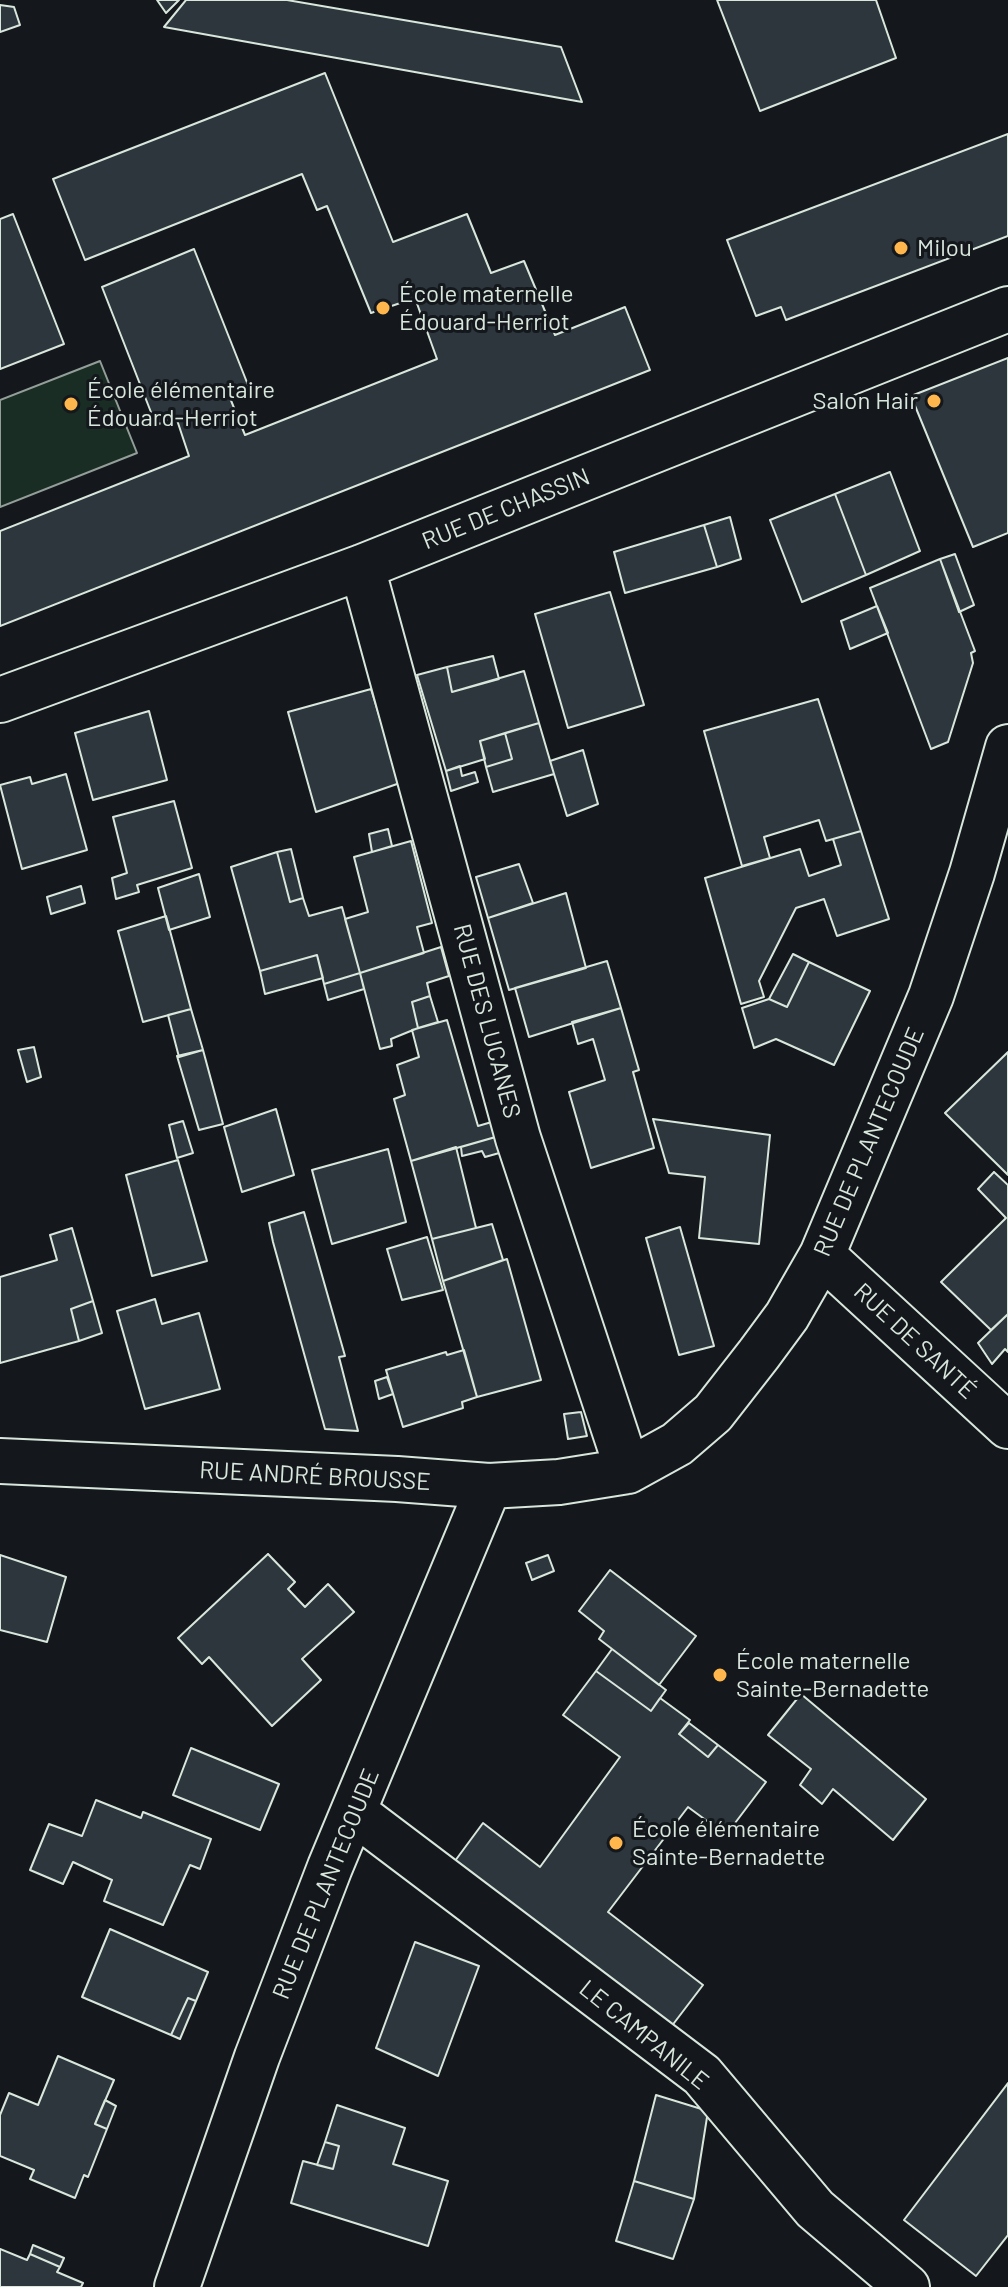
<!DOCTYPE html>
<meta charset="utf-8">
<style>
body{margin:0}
canvas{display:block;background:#14181c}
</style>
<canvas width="1008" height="2287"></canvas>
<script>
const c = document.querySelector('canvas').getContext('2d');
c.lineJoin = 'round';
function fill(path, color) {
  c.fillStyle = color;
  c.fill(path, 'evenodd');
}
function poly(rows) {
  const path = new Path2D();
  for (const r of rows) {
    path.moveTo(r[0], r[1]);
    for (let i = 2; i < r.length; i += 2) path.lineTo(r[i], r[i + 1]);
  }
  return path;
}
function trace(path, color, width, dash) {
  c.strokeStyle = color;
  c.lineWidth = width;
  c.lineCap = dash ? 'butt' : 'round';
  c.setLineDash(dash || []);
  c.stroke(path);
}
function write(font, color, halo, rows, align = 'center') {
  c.font = font + ' Barlow,sans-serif';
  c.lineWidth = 6;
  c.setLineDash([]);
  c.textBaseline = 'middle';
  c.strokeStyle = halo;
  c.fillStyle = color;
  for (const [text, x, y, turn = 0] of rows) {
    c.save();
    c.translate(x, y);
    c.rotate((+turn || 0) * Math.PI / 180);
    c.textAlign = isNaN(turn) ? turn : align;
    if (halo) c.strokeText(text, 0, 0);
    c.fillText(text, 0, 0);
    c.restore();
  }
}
const green = poly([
 [100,361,137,453,0,507,0,400,100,361]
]);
fill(green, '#1a2d24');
trace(green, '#939e99', 2);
const building = poly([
 [157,0,179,0,166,13,157,0],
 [186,0,287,0,561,47,582,102,164,27,186,0],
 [717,0,876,0,896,58,760,111,717,0],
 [0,5,14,7,20,25,0,32,0,5],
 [325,73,393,242,467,214,491,273,524,261,555,335,625,307,650,370,0,626,0,531,189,456,176,417,156,425,102,287,194,249,250,390,230,398,245,435,437,359,415,298,371,313,327,206,317,210,302,174,85,260,53,179,325,73],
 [1008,134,1008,236,786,320,781,307,756,316,727,240,1008,134],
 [13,214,64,344,0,369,0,219,13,214],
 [1008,358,1008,533,973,547,911,396,1008,358],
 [890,472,920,551,866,575,835,494,890,472],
 [835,494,866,575,802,602,770,520,835,494],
 [730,517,741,559,717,567,704,525,730,517],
 [704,525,717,567,625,593,614,552,704,525],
 [955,554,974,605,959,612,940,559,955,554],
 [940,559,975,651,971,653,973,663,948,742,931,749,870,588,940,559],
 [610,592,644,705,568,728,535,614,610,592],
 [877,606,888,633,850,649,841,621,877,606],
 [493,656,499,679,452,692,447,667,493,656],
 [447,667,452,692,524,671,539,723,480,741,485,759,446,771,417,675,447,667],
 [371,689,400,783,316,812,288,712,371,689],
 [818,699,861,831,826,841,819,820,764,837,770,858,742,866,704,731,818,699],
 [149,711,167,780,93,800,75,733,149,711],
 [539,723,554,774,493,792,486,767,512,759,505,733,539,723],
 [505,733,512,759,486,767,480,741,505,733],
 [583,750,598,804,567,816,550,761,583,750],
 [460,766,462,776,475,772,478,782,451,791,446,771,460,766],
 [66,774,87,850,22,869,0,785,30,777,32,784,66,774],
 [174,801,192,868,137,885,139,892,116,899,112,878,127,873,113,817,174,801],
 [388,829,392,846,372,852,369,834,388,829],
 [861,831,889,919,837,936,824,899,796,908,759,981,764,997,741,1004,705,878,800,849,809,876,841,865,833,839,861,831],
 [411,841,432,923,417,927,424,953,360,973,345,919,368,912,354,857,411,841],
 [291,849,303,898,290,902,277,852,291,849],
 [277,852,290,902,303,898,309,916,342,907,360,973,324,984,317,955,260,971,231,867,277,852],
 [519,864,533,903,488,918,476,877,519,864],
 [199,874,210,917,169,930,158,888,199,874],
 [81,886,85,903,51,914,47,897,81,886],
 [566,893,586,968,509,990,488,918,566,893],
 [166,916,191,1009,143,1022,118,931,166,916],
 [441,947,449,976,427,983,430,996,412,1002,418,1028,391,1039,392,1046,380,1049,360,973,441,947],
 [793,954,809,962,787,1007,769,999,793,954],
 [317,955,323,978,265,994,260,971,317,955],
 [607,961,621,1008,529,1037,515,988,607,961],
 [809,962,870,991,834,1065,776,1039,754,1048,742,1008,769,999,787,1007,809,962],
 [360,973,364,989,328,1000,324,984,360,973],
 [430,996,438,1022,418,1028,412,1002,430,996],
 [621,1008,639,1070,633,1072,654,1148,591,1168,569,1092,605,1080,593,1039,578,1044,572,1022,621,1008],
 [191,1009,203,1050,179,1057,168,1015,191,1009],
 [447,1020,478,1126,502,1119,506,1134,411,1161,394,1099,405,1095,397,1065,419,1057,412,1030,447,1020],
 [34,1047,41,1077,27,1082,18,1050,34,1047],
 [203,1050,223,1124,199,1130,177,1056,203,1050],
 [1008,1052,1008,1175,945,1113,1008,1052],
 [276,1109,294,1175,242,1192,224,1127,276,1109],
 [653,1119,770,1135,759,1244,699,1238,705,1177,669,1173,653,1119],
 [183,1121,193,1153,177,1158,169,1125,183,1121],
 [506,1134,510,1150,485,1157,482,1151,462,1156,461,1147,506,1134],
 [456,1147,476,1228,432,1239,411,1161,456,1147],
 [388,1149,406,1222,332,1244,312,1170,388,1149],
 [178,1160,207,1261,152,1276,126,1175,178,1160],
 [994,1172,1008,1185,1008,1314,991,1330,941,1282,1006,1218,978,1189,994,1172],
 [304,1212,345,1356,339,1357,358,1431,325,1429,273,1242,269,1223,304,1212],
 [492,1224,503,1260,443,1281,432,1239,492,1224],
 [680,1227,714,1346,679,1355,646,1238,680,1227],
 [72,1228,93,1301,71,1309,79,1341,0,1363,0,1277,57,1260,50,1235,72,1228],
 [427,1237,443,1290,402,1300,387,1249,427,1237],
 [507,1259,541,1380,477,1397,443,1281,507,1259],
 [155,1299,162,1324,199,1313,220,1389,145,1409,117,1311,155,1299],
 [93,1301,102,1333,79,1341,71,1309,93,1301],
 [1008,1314,1008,1352,1005,1349,992,1364,978,1343,1008,1314],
 [464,1350,477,1397,462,1402,463,1408,403,1427,386,1370,446,1352,447,1355,464,1350],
 [387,1377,393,1394,379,1399,375,1381,387,1377],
 [581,1412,587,1436,568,1439,564,1414,581,1412],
 [268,1554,295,1582,288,1589,305,1607,328,1584,354,1612,302,1659,321,1680,272,1726,209,1657,202,1664,178,1638,268,1554],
 [0,1555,66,1577,47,1642,0,1630,0,1555],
 [548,1555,554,1571,532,1580,526,1563,548,1555],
 [610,1570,696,1636,659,1685,599,1639,604,1631,579,1611,610,1570],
 [612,1649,666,1690,651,1711,596,1671,612,1649],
 [596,1671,651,1711,660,1698,690,1720,679,1734,708,1757,718,1745,766,1782,726,1835,688,1807,608,1912,703,1985,671,2027,452,1865,483,1823,540,1867,620,1757,563,1715,596,1671],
 [801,1694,926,1799,893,1840,833,1789,822,1804,800,1785,811,1769,768,1735,801,1694],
 [689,1723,718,1745,708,1757,679,1734,689,1723],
 [191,1748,279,1784,260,1830,173,1795,191,1748],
 [96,1800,141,1818,143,1812,211,1839,200,1869,190,1865,163,1925,104,1901,112,1880,73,1862,63,1884,30,1870,49,1824,82,1836,96,1800],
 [110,1929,208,1972,196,2001,188,1998,171,2035,82,1997,110,1929],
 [415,1942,479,1966,438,2076,376,2048,415,1942],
 [188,1998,196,2001,180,2039,171,2035,188,1998],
 [58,2056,114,2080,95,2124,107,2129,88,2177,84,2175,75,2198,30,2179,34,2170,0,2156,0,2115,9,2093,38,2105,58,2056],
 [1008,2083,1008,2235,976,2276,904,2220,1008,2083],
 [656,2095,708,2111,694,2199,634,2181,656,2095],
 [105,2100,116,2106,107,2129,95,2124,105,2100],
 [337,2105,405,2128,393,2164,448,2181,428,2246,291,2203,303,2161,333,2169,339,2146,325,2142,337,2105],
 [325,2142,339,2146,333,2169,317,2165,325,2142],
 [634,2181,694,2199,673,2259,616,2241,634,2181],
 [33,2245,64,2258,60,2267,30,2254,33,2245],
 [0,2249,27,2260,30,2254,60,2267,57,2272,83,2283,81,2287,0,2287,0,2249]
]);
fill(building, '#2c363c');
trace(building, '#d8e6dc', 2);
const minor = poly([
 [362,567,518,1138,628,1471],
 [0,700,362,567,1008,309],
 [822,1255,1008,1426],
 [0,1461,397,1479,489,1486,559,1482,628,1471,677,1444,713,1413,759,1354,787,1316,822,1255,931,996,972,873,1008,747],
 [354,1812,702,2075,815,2209,907,2287],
 [177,2287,257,2057,330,1867,489,1486]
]);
trace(minor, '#d8e6dc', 48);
trace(minor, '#14181c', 44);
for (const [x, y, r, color] of [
 [901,248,8,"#ffb74d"],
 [383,308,8,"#ffb74d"],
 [934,401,8,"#ffb74d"],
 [71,404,8,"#ffb74d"],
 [720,1675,8,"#ffb74d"],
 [616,1843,8,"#ffb74d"]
]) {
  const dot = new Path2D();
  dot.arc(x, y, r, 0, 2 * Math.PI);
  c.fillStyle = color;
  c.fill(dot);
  trace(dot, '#14181c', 3);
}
write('24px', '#d8e6dc', '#14181c', [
 ["Milou",917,248],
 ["École maternelle",399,294],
 ["Édouard-Herriot",399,322],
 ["École élémentaire",87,390],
 ["Édouard-Herriot",87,418],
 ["Salon Hair",918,401,"right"],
 ["École maternelle",736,1661],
 ["Sainte-Bernadette",736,1689],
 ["École élémentaire",632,1829],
 ["Sainte-Bernadette",632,1857]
], 'left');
write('24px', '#d8e6dc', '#14181c', [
 ["RUE DE CHASSIN",506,509,-22],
 ["RUE DES LUCANES",487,1021,75],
 ["RUE DE PLANTECOUDE",869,1142,-67],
 ["RUE DE SANTÉ",915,1341,43],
 ["RUE ANDRÉ BROUSSE",315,1476,3],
 ["RUE DE PLANTECOUDE",326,1884,-68],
 ["LE CAMPANILE",644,2035,39]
]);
</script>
